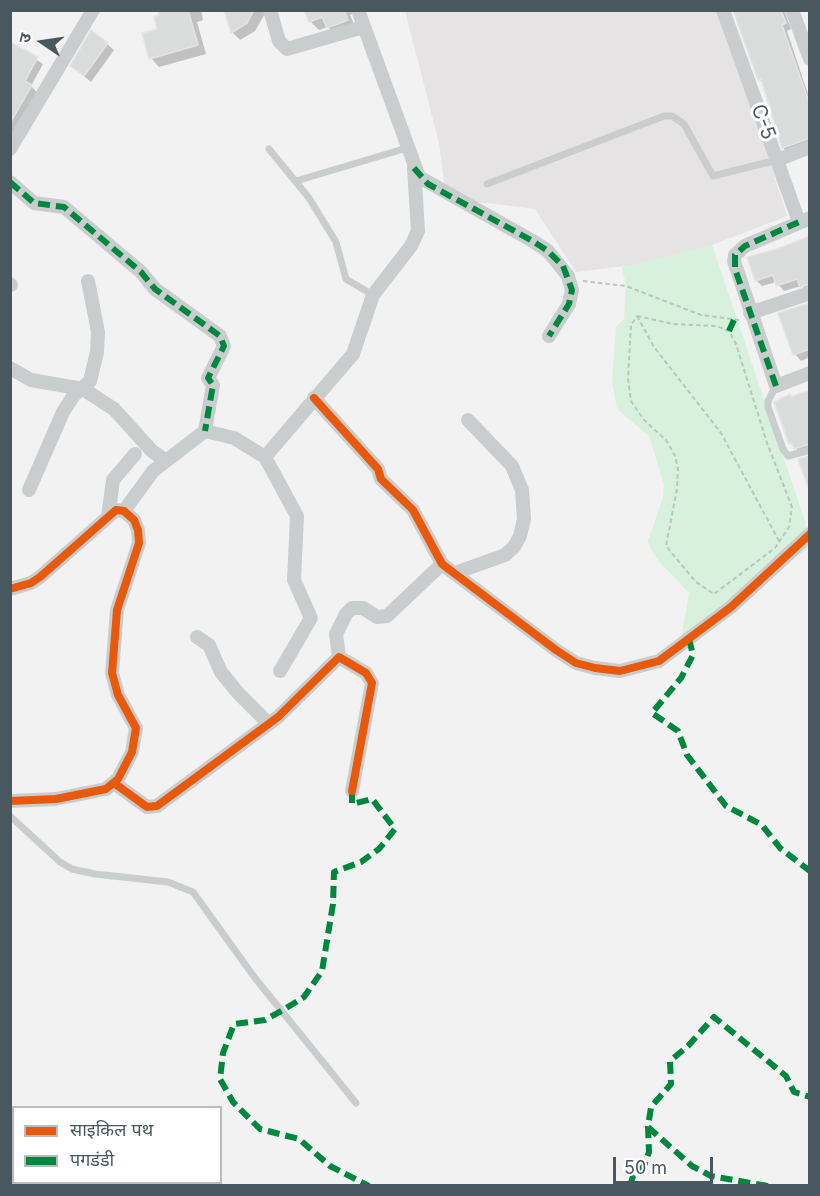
<!DOCTYPE html>
<meta charset="utf-8">
<style>
body{margin:0}
#map{position:relative;width:820px;height:1196px;overflow:hidden;background:#f3f2f2;font-family:Inter,"Noto Sans Devanagari",sans-serif}
canvas{display:block}
.frame{position:absolute;inset:0;border:12px solid #49585f;pointer-events:none}
.legend{position:absolute;left:12px;top:1106px;width:210px;height:78px;box-sizing:border-box;background:#fff;border:2px solid #b6bcbf;margin:0;padding:8px 10px;list-style:none;font-size:18px;color:#49585f}
.legend li{display:flex;align-items:center;gap:12px;height:30px}
.legend b{width:30px;border:2px solid #b6bcbf}
.north{position:absolute;left:12px;top:12px;width:60px;height:60px;-webkit-text-stroke:4px #fff;paint-order:stroke;rotate:283deg;font-size:16px;font-weight:700;line-height:24px;text-align:center;color:#49585f}
.north::after{content:'';display:block;margin:auto;width:21px;height:27px;background:#49585f;clip-path:polygon(50% 0,100% 100%,50% 72%,0 100%)}
.scale{position:absolute;left:613px;top:1157px;width:100px;height:27px;box-sizing:border-box;border:3px solid #49585f;border-top:0;padding-left:8px;font-size:18px;line-height:21px;white-space:nowrap;color:#49585f;-webkit-text-stroke:4px #fff;paint-order:stroke}
</style>
<div id="map">
<canvas width="820" height="1196"></canvas>
<div class="frame"></div>
<ul class="legend">
<li><b style="height:8px;background:#e8590c"></b>साइकिल पथ</li>
<li><b style="height:8px;background:#00873e"></b>पगडंडी</li>
</ul>
<div class="north">उ</div>
<div class="scale">50 m</div>
</div>
<script>
const c = document.querySelector('canvas').getContext('2d');
c.lineJoin = 'round';
function fill(path, color) {
  c.fillStyle = color;
  c.fill(path, 'evenodd');
}
function poly(rows) {
  const path = new Path2D();
  for (const r of rows) {
    path.moveTo(r[0], r[1]);
    for (let i = 2; i < r.length; i += 2) path.lineTo(r[i], r[i + 1]);
  }
  return path;
}
function trace(path, color, width, dash) {
  c.strokeStyle = color;
  c.lineWidth = width;
  c.lineCap = dash ? 'butt' : 'round';
  c.setLineDash(dash || []);
  c.stroke(path);
}
function write(font, color, halo, rows, align = 'center') {
  c.font = font + ' Inter,sans-serif';
  c.lineWidth = 6;
  c.setLineDash([]);
  c.textBaseline = 'middle';
  c.strokeStyle = halo;
  c.fillStyle = color;
  for (const [text, x, y, turn = 0] of rows) {
    c.save();
    c.translate(x, y);
    c.rotate((+turn || 0) * Math.PI / 180);
    c.textAlign = isNaN(turn) ? turn : align;
    if (halo) c.strokeText(text, 0, 0);
    c.fillText(text, 0, 0);
    c.restore();
  }
}
fill(poly([
 [405,11,722,11,787,216,712,245,641,264,576,272,535,209,446,198,439,143]
]), '#e5e3e4');
fill(poly([
 [712,245,809,533,809,548,681,638,689,593,657,559,650,548,648,541,663,497,664,484,649,436,617,409,612,382,616,327,624,319,626,286,622,267]
]), '#d7f1dd');
fill(poly([
 [160,10,201,10,203,20,197,22,206,54,159,67,151,58,159,30],
 [225,10,267,10,255,31,240,40,232,32],
 [306,10,353,10,354,13,350,15,356,29,337,36,328,27,319,30,311,22],
 [734,10,784,10,791,29,787,31,810,100,810,146,789,153,783,148,764,84,759,79],
 [10,43,43,64,31,86,37,92,10,139],
 [107,44,114,50,91,82,72,66],
 [810,238,810,292,801,286,784,291,776,282,762,286,756,280,749,257],
 [810,304,810,357,801,361,795,354,780,314],
 [810,391,810,452,801,454,791,444,777,401]
]), '#0003');
const building = poly([
 [158,10,188,10,198,45,149,59,142,33,157,29,154,17,159,15,158,10],
 [224,10,254,10,247,23,231,33,224,10],
 [304,10,344,10,348,20,327,28,322,17,309,22,304,10],
 [733,10,781,10,786,23,782,25,810,105,810,138,782,148,761,79,758,80,733,10],
 [91,30,108,43,84,76,70,66,91,30],
 [10,42,38,57,25,81,32,85,10,123,10,42],
 [810,236,810,284,800,287,797,279,776,286,773,275,755,281,747,257,777,249,810,236],
 [810,303,810,349,793,355,778,313,810,303],
 [810,390,810,444,794,449,792,443,789,444,774,402,790,394,791,397,810,390],
 [810,456,810,487,808,487,798,459,810,456]
]);
fill(building, '#dadbdb');
trace(building, '#e4e4e5', 1.5);
trace(poly([
 [583,281,626,286,701,315,739,320],
 [637,316,673,324,717,326,729,331,736,344,767,443,792,507,789,527,775,548,714,594,696,582,666,546,677,489,678,469,675,456,666,440,644,420,631,401,628,379,631,325,637,316],
 [637,316,654,347,721,433,780,543]
]), '#b9c5c0', 2, [4.5, 3]);
trace(poly([
 [269,149,309,198,336,242,346,279,373,295],
 [296,181,407,148],
 [487,184,664,116,672,116,684,124,713,176,777,160],
 [776,386,768,401,768,407,783,449,788,456,810,450],
 [10,816,60,862,72,869,95,874,168,882,193,892,255,978,356,1103]
]), '#cacdce', 7);
trace(poly([
 [270,10,279,41,287,49,363,27],
 [358,10,419,177,531,240,548,251,568,276,572,290,569,304,549,336],
 [723,10,799,222],
 [792,10,810,59],
 [10,149,93,10],
 [777,160,810,147],
 [10,182,34,203,64,207,141,272,155,289,220,336,224,346,208,378,213,385,205,431],
 [810,218,745,246,735,255,734,261,776,386,810,373],
 [10,284,11,285],
 [750,313,810,293],
 [10,368,31,380,83,389,114,409,152,451,166,461],
 [314,398,378,469,381,479,413,510,442,564,556,650,576,663,595,668,620,671,659,661,731,607,810,534],
 [265,457,353,354,373,295,411,246,418,231,414,168],
 [29,490,63,412,74,395,90,381,97,352,98,332,88,281],
 [124,511,153,471,205,431,234,438,265,457,297,516,294,580,311,618,280,671],
 [108,517,113,480,135,454],
 [455,573,505,555,514,547,520,536,524,519,522,490,512,466,468,420],
 [10,589,31,583,40,577,116,510,124,511,134,520,138,530,139,543,117,610,112,673,118,695,136,728,132,752,118,779,106,789,56,799,10,801],
 [197,637,209,645,221,672,238,693,269,724],
 [339,657,336,634,346,614,352,608,363,608,377,617,387,616,442,564],
 [114,783,147,807,157,806,278,717,339,657,366,673,372,683,352,791]
]), '#cacdce', 14);
trace(poly([
 [414,168,428,184,531,240,548,251,563,266,572,290,569,304,549,336],
 [10,182,34,203,64,207,141,272,155,289,220,336,224,346,208,378,213,385,205,431],
 [729,331,734,320],
 [776,386,735,269,735,255,745,246,799,222],
 [689,639,693,655,681,678,652,713,678,731,687,755,726,806,762,825,780,848,810,871],
 [352,791,352,804,372,799,395,829,379,849,361,862,334,872,333,904,322,971,304,997,283,1010,265,1020,234,1024,223,1053,220,1079,233,1102,260,1129,299,1139,330,1166,369,1186],
 [648,1127,692,1166,711,1176,768,1186],
 [630,1186,633,1176,644,1166,649,1152,648,1127,651,1107,671,1084,670,1061,688,1046,714,1017,786,1076,794,1092,810,1097]
]), '#00873e', 6, [12, 6]);
trace(poly([
 [314,398,378,469,381,479,413,510,442,564,556,650,576,663,595,668,620,671,659,661,731,607,810,534],
 [10,589,31,583,40,577,116,510,124,511,134,520,138,530,139,543,117,610,112,673,118,695,136,728,132,752,118,779,106,789,56,799,10,801],
 [114,783,147,807,157,806,278,717,339,657,366,673,372,683,352,791]
]), '#e8590c', 8);
write('20px', '#49585f', '#fff', [
 ["C-5",763,122,70]
]);
</script>
